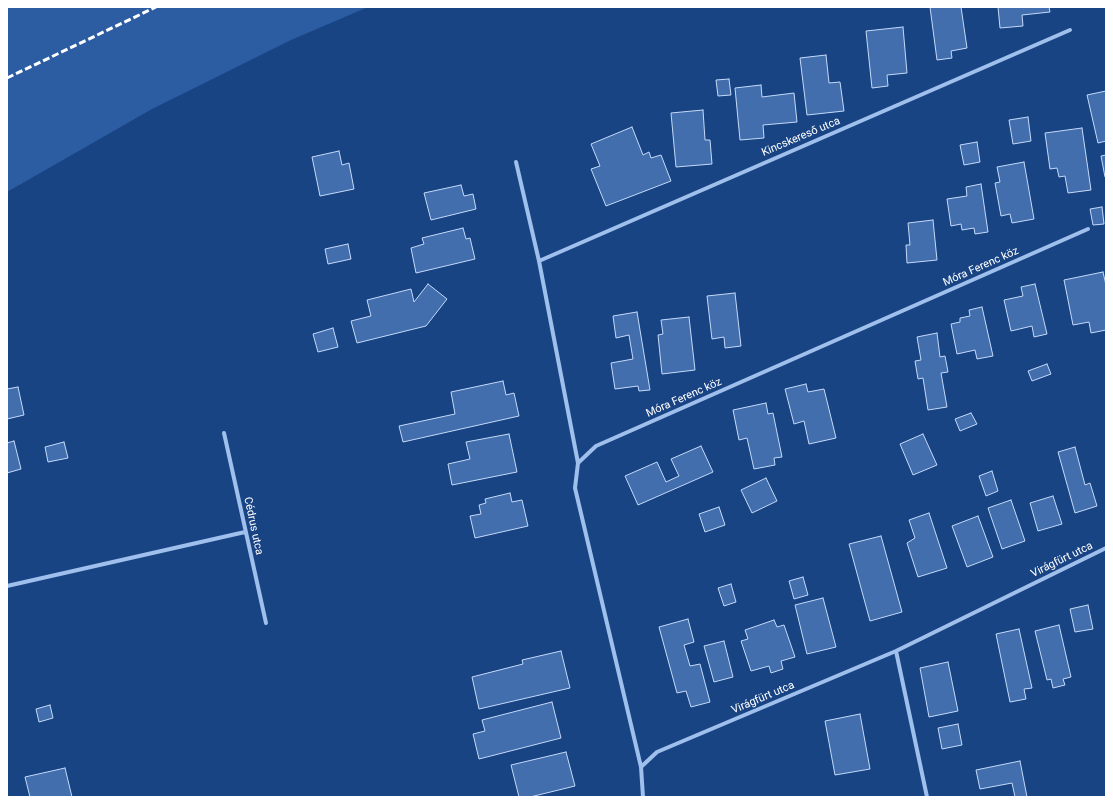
<!DOCTYPE html>
<meta charset="utf-8">
<style>
body{margin:0}
#map{position:relative;width:1113px;height:804px;overflow:hidden;background:#194484;font-family:Roboto,sans-serif}
canvas{display:block}
.frame{position:absolute;inset:0;border:8px solid #fff;pointer-events:none}
</style>
<div id="map">
<canvas width="1113" height="804"></canvas>
<div class="frame"></div>
</div>
<script>
const c = document.querySelector('canvas').getContext('2d');
c.lineJoin = 'round';
function fill(path, color) {
  c.fillStyle = color;
  c.fill(path, 'evenodd');
}
function poly(rows) {
  const path = new Path2D();
  for (const r of rows) {
    path.moveTo(r[0], r[1]);
    for (let i = 2; i < r.length; i += 2) path.lineTo(r[i], r[i + 1]);
  }
  return path;
}
function trace(path, color, width, dash) {
  c.strokeStyle = color;
  c.lineWidth = width;
  c.lineCap = dash ? 'butt' : 'round';
  c.setLineDash(dash || []);
  c.stroke(path);
}
function write(font, color, halo, rows, align = 'center') {
  c.font = font + ' Roboto,sans-serif';
  c.lineWidth = 3;
  c.setLineDash([]);
  c.textBaseline = 'middle';
  c.strokeStyle = halo;
  c.fillStyle = color;
  for (const [text, x, y, turn = 0] of rows) {
    c.save();
    c.translate(x, y);
    c.rotate((+turn || 0) * Math.PI / 180);
    c.textAlign = isNaN(turn) ? turn : align;
    if (halo) c.strokeText(text, 0, 0);
    c.fillText(text, 0, 0);
    c.restore();
  }
}
fill(poly([
 [7,7,368,7,291,40,152,109,7,192]
]), '#2c5da3');
const building = poly([
 [930,7,961,7,967,48,951,51,952,58,937,60,930,7],
 [998,7,1049,7,1050,12,1022,15,1023,26,1000,28,998,7],
 [903,27,907,73,887,75,888,86,872,88,866,31,903,27],
 [826,55,829,83,840,82,844,111,807,115,800,58,826,55],
 [729,79,731,95,718,96,716,80,729,79],
 [761,85,762,97,794,93,797,122,763,125,764,138,740,140,735,88,761,85],
 [1106,91,1106,141,1098,143,1087,95,1106,91],
 [703,110,705,140,710,140,712,164,676,167,671,113,703,110],
 [1028,117,1031,141,1013,144,1009,120,1028,117],
 [632,127,643,155,649,152,651,158,661,155,671,181,606,206,591,169,600,166,591,144,632,127],
 [1082,128,1091,190,1068,193,1065,176,1059,177,1057,168,1050,169,1045,133,1082,128],
 [977,142,980,162,964,165,960,145,977,142],
 [339,151,342,165,349,163,354,189,320,196,312,157,339,151],
 [1106,155,1106,177,1105,177,1101,156,1106,155],
 [1024,162,1034,219,1012,223,1010,214,1001,216,995,183,1000,182,997,167,1024,162],
 [981,184,988,232,975,234,974,228,962,230,961,224,951,226,947,199,967,196,966,187,981,184],
 [461,185,464,196,473,194,476,209,431,220,424,193,461,185],
 [1102,207,1104,224,1093,225,1090,209,1102,207],
 [933,220,937,260,907,263,906,245,910,245,908,223,933,220],
 [463,228,466,239,470,238,475,259,416,273,411,248,424,244,422,238,463,228],
 [348,244,351,259,328,264,325,249,348,244],
 [1103,272,1106,285,1106,330,1091,333,1089,322,1073,325,1064,280,1103,272],
 [428,284,447,299,426,326,357,343,351,321,371,316,367,300,411,289,414,302,428,284],
 [1035,284,1047,334,1034,337,1032,326,1011,331,1004,300,1023,296,1021,287,1035,284],
 [735,293,741,346,725,348,724,337,712,339,707,296,735,293],
 [982,307,993,356,977,359,975,350,957,354,951,324,960,322,960,318,970,316,969,310,982,307],
 [637,312,650,390,639,391,638,386,615,389,611,363,633,359,629,335,616,338,613,316,637,312],
 [689,317,695,370,662,374,658,335,663,334,661,320,689,317],
 [333,328,338,347,318,352,313,334,333,328],
 [937,333,940,357,945,356,948,372,941,373,947,407,928,410,923,378,918,379,915,361,921,360,917,337,937,333],
 [1047,364,1051,374,1032,381,1028,371,1047,364],
 [503,381,506,395,514,393,519,416,403,442,399,426,455,414,451,392,503,381],
 [806,384,808,392,824,389,836,438,809,444,804,421,794,424,785,389,806,384],
 [18,387,24,415,7,419,7,389,18,387],
 [766,403,768,414,773,413,782,457,774,458,775,465,754,469,747,438,739,440,733,410,766,403],
 [971,413,977,424,960,431,955,419,971,413],
 [509,434,517,472,452,485,448,464,470,459,466,442,509,434],
 [923,434,937,465,913,475,900,444,923,434],
 [14,441,21,469,7,473,7,443,14,441],
 [64,442,68,458,48,462,45,447,64,442],
 [701,446,713,472,638,505,625,476,657,462,666,482,679,476,671,459,701,446],
 [1075,447,1085,485,1090,483,1097,506,1075,513,1058,452,1075,447],
 [992,471,998,491,986,496,979,476,992,471],
 [766,478,777,501,752,513,741,490,766,478],
 [510,493,512,502,522,500,528,526,475,538,470,516,481,514,479,505,486,503,485,499,510,493],
 [1053,496,1062,524,1038,531,1030,503,1053,496],
 [1011,500,1025,541,1002,549,988,508,1011,500],
 [719,507,725,525,705,532,699,514,719,507],
 [929,513,947,568,918,577,907,543,915,538,909,520,929,513],
 [978,516,993,557,967,567,952,526,978,516],
 [881,536,902,612,870,621,849,544,881,536],
 [803,577,808,595,794,599,789,581,803,577],
 [731,584,736,602,724,606,718,588,731,584],
 [823,598,836,647,807,654,795,605,823,598],
 [1088,605,1093,629,1075,632,1070,609,1088,605],
 [688,619,694,642,684,645,690,666,700,664,710,702,691,707,686,691,677,693,659,627,688,619],
 [774,620,777,627,784,625,795,657,781,661,783,669,771,673,769,666,751,671,741,641,748,639,745,630,774,620],
 [1059,625,1071,677,1063,679,1065,685,1053,688,1051,679,1047,680,1035,631,1059,625],
 [1019,629,1032,688,1024,689,1026,699,1010,702,996,634,1019,629],
 [724,641,733,677,714,682,704,646,724,641],
 [561,651,570,688,479,709,472,677,523,664,522,660,561,651],
 [948,662,958,711,929,717,920,668,948,662],
 [552,702,561,738,479,759,473,734,485,731,482,720,552,702],
 [50,705,53,718,39,722,36,709,50,705],
 [860,714,870,769,835,775,825,721,860,714],
 [958,724,962,745,942,749,938,728,958,724],
 [566,752,575,786,530,797,519,797,511,765,566,752],
 [1020,761,1027,797,1015,797,1012,783,980,789,976,770,1020,761],
 [65,768,72,797,30,797,25,777,65,768]
]);
fill(building, '#426ead');
trace(building, '#c4daf9', 1);
trace(poly([
 [516,162,539,261,578,463],
 [539,261,1070,30],
 [224,433,266,623],
 [7,586,245,532],
 [896,651,927,797],
 [641,767,657,752,896,651,1106,548],
 [643,797,641,767,575,488,578,463,596,446,1088,229]
]), '#9fbfec', 4);
trace(poly([
 [7,78,156,7]
]), '#fff', 3, [7, 3]);
write('11px', '#fff', '#194484', [
 ["Kincskereső utca",801,137,-23],
 ["Móra Ferenc köz",981,267,-24],
 ["Móra Ferenc köz",684,398,-24],
 ["Cédrus utca",253,526,78],
 ["Virágfürt utca",1062,560,-26],
 ["Virágfürt utca",763,698,-23]
]);
</script>
